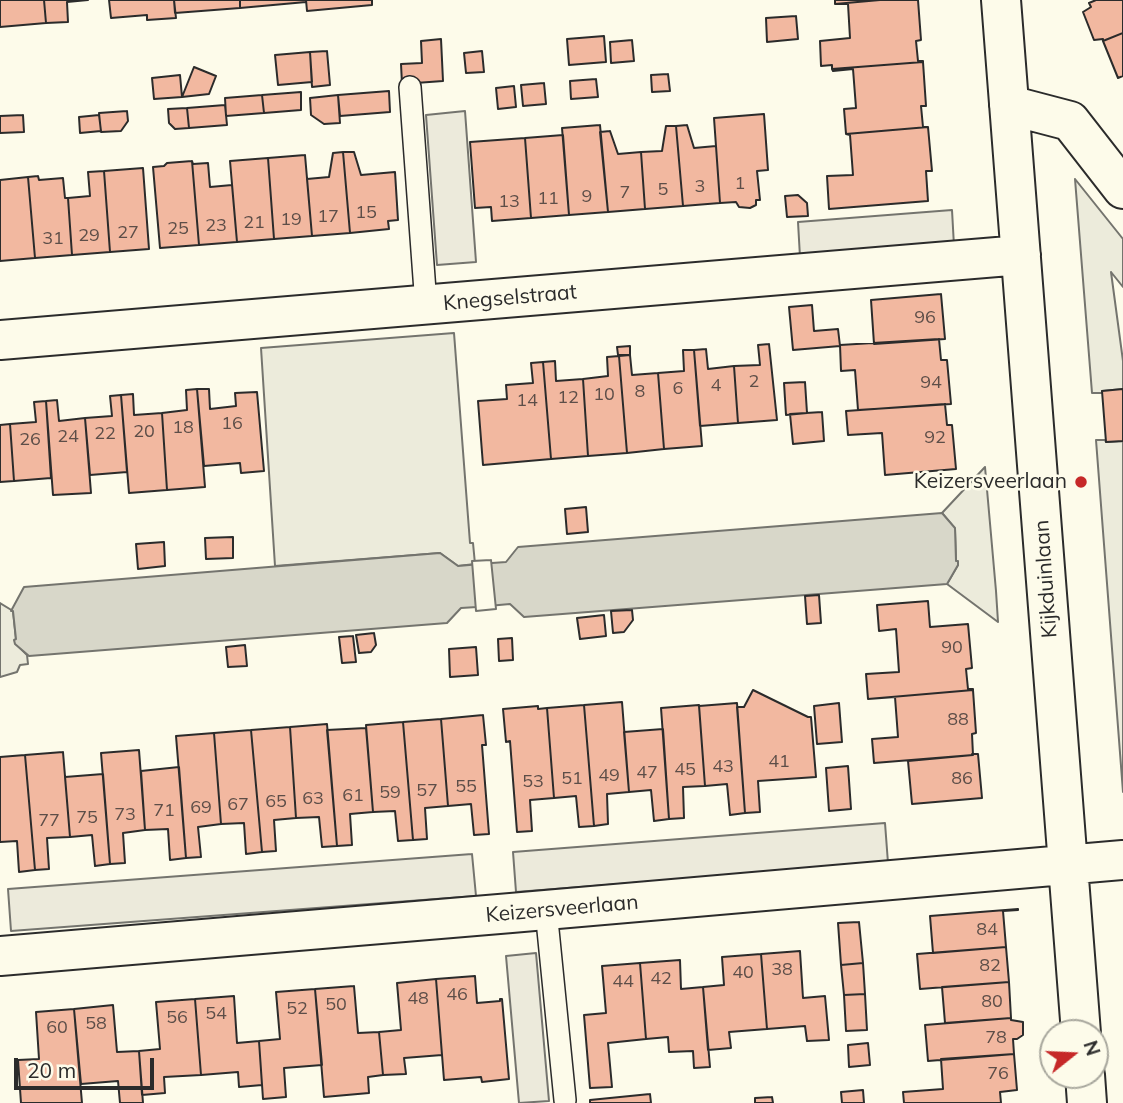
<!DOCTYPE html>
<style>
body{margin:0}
#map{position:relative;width:1123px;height:1103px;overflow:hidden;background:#fdfbea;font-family:Mulish,sans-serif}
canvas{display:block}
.north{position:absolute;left:1039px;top:1019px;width:70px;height:70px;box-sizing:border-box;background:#fdfbea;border:2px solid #a9a89e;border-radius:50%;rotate:72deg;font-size:19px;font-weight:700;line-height:28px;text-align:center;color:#2b2b2b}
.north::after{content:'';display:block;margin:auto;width:24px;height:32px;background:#c62828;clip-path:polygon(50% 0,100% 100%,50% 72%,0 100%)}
.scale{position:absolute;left:14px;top:1058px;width:140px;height:32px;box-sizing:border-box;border:4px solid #2b2b2b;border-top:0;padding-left:9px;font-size:21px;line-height:24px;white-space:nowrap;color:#2b2b2b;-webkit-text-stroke:5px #fdfbea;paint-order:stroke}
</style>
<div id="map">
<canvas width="1123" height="1103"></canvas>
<div class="north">N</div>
<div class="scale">20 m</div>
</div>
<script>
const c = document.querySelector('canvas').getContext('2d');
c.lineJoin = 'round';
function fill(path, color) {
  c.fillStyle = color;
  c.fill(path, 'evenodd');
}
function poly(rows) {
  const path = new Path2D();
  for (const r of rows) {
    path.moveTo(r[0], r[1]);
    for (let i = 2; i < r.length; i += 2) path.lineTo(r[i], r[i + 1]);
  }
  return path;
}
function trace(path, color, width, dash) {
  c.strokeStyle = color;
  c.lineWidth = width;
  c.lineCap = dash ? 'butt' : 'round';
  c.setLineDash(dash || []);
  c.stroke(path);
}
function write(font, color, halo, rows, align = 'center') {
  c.font = font + ' Mulish,sans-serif';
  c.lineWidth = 5;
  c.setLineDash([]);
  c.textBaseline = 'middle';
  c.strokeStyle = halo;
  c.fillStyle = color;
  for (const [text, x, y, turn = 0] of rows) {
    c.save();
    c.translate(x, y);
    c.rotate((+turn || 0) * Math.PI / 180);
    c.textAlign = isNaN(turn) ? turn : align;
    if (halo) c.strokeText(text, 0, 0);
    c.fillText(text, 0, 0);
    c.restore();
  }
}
const green = poly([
 [1075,179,1123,239,1123,287,1111,272,1123,361,1123,389,1102,391,1102,393,1092,393,1075,179],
 [454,333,470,543,473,543,475,564,458,566,440,553,275,566,261,348,454,333],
 [1096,440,1105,440,1106,442,1123,441,1123,792,1096,440],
 [985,467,996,591,998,622,947,584,958,565,956,561,955,529,942,513,985,467],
 [0,603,13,611,16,640,15,643,27,655,28,664,20,665,17,672,0,677,0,603]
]);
fill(green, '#ecebdb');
trace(green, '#74746e', 2);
const parking = poly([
 [465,111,476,262,437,265,426,115,465,111],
 [952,210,954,246,800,257,798,222,952,210],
 [885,823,888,863,516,892,513,852,885,823],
 [472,854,476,896,11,931,8,889,472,854],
 [536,953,549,1101,519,1103,506,956,536,953]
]);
fill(parking, '#eceadb');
trace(parking, '#74746e', 2);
const water = poly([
 [942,513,955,528,956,561,958,561,958,565,947,584,524,617,510,604,477,607,461,608,447,623,29,656,15,644,14,640,16,639,13,611,11,611,24,587,440,553,458,566,492,563,506,562,518,547,942,513]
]);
fill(water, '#d8d7c9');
trace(water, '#74746e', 2);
const pier = poly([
 [491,560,496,609,476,611,472,561,491,560]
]);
fill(pier, '#fdfbea');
trace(pier, '#74746e', 2);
const building = poly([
 [0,0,44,0,46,23,0,27,0,0],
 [44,0,88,0,67,2,68,22,46,23,44,0],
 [109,0,174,0,176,18,147,20,147,15,111,18,109,0],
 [174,0,240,0,240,8,175,13,174,0],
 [240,0,306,0,306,2,240,8,240,0],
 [306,0,372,0,372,5,307,11,306,0],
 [835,0,880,0,835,4,835,0],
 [880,0,918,0,921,40,916,41,918,61,923,61,923,62,832,69,832,65,821,66,820,41,850,38,848,4,835,4,880,0],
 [1096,0,1123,0,1123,33,1103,41,1103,39,1094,40,1083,12,1091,7,1089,3,1096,0],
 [796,16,798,39,767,42,766,18,796,16],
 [1123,33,1123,76,1118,78,1103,41,1123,33],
 [604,36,606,62,569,65,567,39,604,36],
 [441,39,443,81,402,84,401,64,422,63,421,41,441,39],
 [632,40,634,61,611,63,610,42,632,40],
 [327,51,330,85,312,87,310,52,327,51],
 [482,51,484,72,466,73,464,53,482,51],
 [310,52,312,82,278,85,275,55,310,52],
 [923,62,926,106,921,106,923,127,928,127,846,134,844,109,856,108,853,69,833,71,832,69,923,62],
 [194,67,216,76,209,94,182,97,194,67],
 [668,74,670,91,652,92,651,75,668,74],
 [180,75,182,97,154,99,152,78,180,75],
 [596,79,598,97,571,99,570,81,596,79],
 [544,83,546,104,523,106,521,85,544,83],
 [514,86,516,107,498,109,496,88,514,86],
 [389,91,390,112,340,116,338,95,389,91],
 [301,92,301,110,264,113,262,95,301,92],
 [262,95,264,113,226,116,225,98,262,95],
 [338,95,340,123,324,124,311,115,310,98,338,95],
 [225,105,227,125,189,128,187,108,225,105],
 [187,108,189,128,175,129,169,123,168,109,187,108],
 [127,111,128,121,121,131,101,132,99,113,127,111],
 [764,114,768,170,757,171,760,200,756,200,756,205,750,208,739,207,736,202,720,203,714,118,764,114],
 [23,115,24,132,0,133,0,116,23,115],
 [99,115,101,131,80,133,79,117,99,115],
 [600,125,608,212,569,215,562,128,600,125],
 [687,125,694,148,716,146,720,203,683,206,676,126,687,125],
 [666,126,676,126,683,206,645,209,641,152,662,151,666,126],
 [928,127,932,171,926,171,928,201,829,209,827,176,853,175,850,135,846,134,928,127],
 [610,131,618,154,641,152,645,209,608,212,600,132,610,131],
 [563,135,569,215,531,218,525,138,563,135],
 [525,138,531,218,492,221,491,207,475,208,470,142,525,138],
 [343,152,350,233,312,236,307,179,329,177,333,153,343,152],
 [343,152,354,152,361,175,395,172,398,220,388,221,389,229,350,233,343,152],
 [305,155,312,236,274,239,268,158,305,155],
 [268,158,274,239,237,242,230,161,268,158],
 [192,161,199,245,160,248,153,167,164,166,167,163,192,161],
 [192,161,193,164,208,163,210,187,232,185,237,242,199,245,192,161],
 [143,168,149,249,110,252,104,171,143,168],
 [104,171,110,252,72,255,68,198,90,196,88,172,104,171],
 [38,176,39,180,63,178,65,198,68,198,72,255,35,258,28,177,38,176],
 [28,177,35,258,0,261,0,180,28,177],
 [798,195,807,203,808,216,787,217,785,196,798,195],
 [941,294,945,339,874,344,871,300,941,294],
 [812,305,814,331,838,329,840,346,793,350,789,307,812,305],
 [939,339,941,360,947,360,951,404,858,410,855,370,841,371,840,345,939,339],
 [769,344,777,420,738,423,734,366,760,365,758,345,769,344],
 [630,346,630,355,618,355,617,347,630,346],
 [706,349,708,369,734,366,738,423,700,426,694,350,706,349],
 [683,350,694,350,702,446,664,449,658,373,684,371,683,350],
 [630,355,632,375,658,373,664,449,627,453,619,356,630,355],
 [619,356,627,453,588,456,583,379,608,376,607,357,619,356],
 [555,361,556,381,583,379,588,456,551,459,543,362,555,361],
 [543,362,551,459,483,465,478,401,507,399,506,385,533,383,531,363,543,362],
 [805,382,807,413,786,415,784,383,805,382],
 [197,389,209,389,210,409,236,406,235,393,257,392,264,471,241,473,240,463,204,466,197,389],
 [197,389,205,487,167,490,162,413,187,410,186,390,197,389],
 [1123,389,1123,441,1106,442,1102,391,1123,389],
 [133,394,134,415,162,413,167,490,129,493,121,395,133,394],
 [121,395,127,472,90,475,85,418,112,416,110,396,121,395],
 [57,400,59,421,85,418,91,493,53,495,46,401,57,400],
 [46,401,51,478,14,481,10,424,36,422,34,402,46,401],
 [945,404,947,425,952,425,956,469,885,475,882,433,848,435,846,411,945,404],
 [822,412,824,441,793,444,790,414,822,412],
 [10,424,14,481,0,482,0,425,10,424],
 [586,507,588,532,567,534,565,509,586,507],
 [233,537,233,558,206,559,205,538,233,537],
 [164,542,165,566,138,569,136,544,164,542],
 [819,595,821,623,807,624,805,596,819,595],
 [928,601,930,627,968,624,972,668,966,669,968,689,973,689,973,690,868,699,866,674,899,672,896,629,879,631,877,605,928,601],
 [632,610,633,620,624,632,613,633,611,611,632,610],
 [604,615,606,636,580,639,577,618,604,615],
 [374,633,376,645,371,652,359,653,356,635,374,633],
 [353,636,356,662,342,663,339,637,353,636],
 [512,638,513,660,499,661,498,639,512,638],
 [245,645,247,666,228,667,226,647,245,645],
 [476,647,478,675,450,677,449,649,476,647],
 [753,690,808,717,811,717,816,777,758,781,760,812,745,813,737,707,744,707,753,690],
 [973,690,976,733,972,734,973,755,874,763,872,739,898,737,895,697,868,699,973,690],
 [622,702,629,792,607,794,608,824,594,826,584,705,622,702],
 [737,703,745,813,730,815,727,784,705,786,699,706,737,703],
 [839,703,842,742,817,744,814,706,839,703],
 [584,705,594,826,579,827,576,796,554,798,547,708,584,705],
 [699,705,705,786,683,787,684,818,669,819,661,708,699,705],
 [538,706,538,709,547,708,554,798,530,800,532,831,517,832,510,741,506,742,503,709,538,706],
 [483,715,486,745,482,745,489,834,474,835,471,804,448,806,441,719,483,715],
 [441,719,448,806,425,808,427,839,413,840,403,722,441,719],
 [403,722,413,840,398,841,395,811,373,812,366,725,403,722],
 [327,724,337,846,322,847,319,817,296,818,290,727,327,724],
 [290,727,296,818,274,820,276,851,262,852,251,730,290,727],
 [366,728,373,812,350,814,352,845,337,846,327,730,366,728],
 [663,729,669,819,654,821,651,790,629,792,624,732,663,729],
 [251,730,262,852,246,854,244,823,221,824,214,733,251,730],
 [214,733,221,824,198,827,201,857,186,858,176,736,214,733],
 [139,750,145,830,123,833,125,863,110,864,101,753,139,750],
 [63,752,70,837,47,838,49,869,35,870,25,755,63,752],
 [972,754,978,754,982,798,912,804,908,761,973,755,972,754],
 [25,755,35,870,19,872,17,841,0,842,0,757,25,755],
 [848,766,851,809,829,811,826,768,848,766],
 [179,767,186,858,170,860,168,829,145,830,141,771,179,767],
 [103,774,110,864,95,866,92,835,70,837,65,777,103,774],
 [1018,909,1018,910,1003,911,1006,947,933,953,930,916,1018,909],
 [859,922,863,963,841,965,838,923,859,922],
 [1006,947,1009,982,920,989,917,954,1006,947],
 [800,951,803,998,825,996,829,1040,807,1041,805,1026,767,1029,761,954,800,951],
 [761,954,767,1029,729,1032,731,1048,708,1050,703,987,724,985,722,957,761,954],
 [680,960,681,989,703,987,710,1067,694,1068,693,1051,669,1052,668,1037,646,1039,640,963,680,960],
 [640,963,646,1039,608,1043,612,1087,590,1088,584,1015,606,1013,602,966,640,963],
 [863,963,865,994,844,995,841,965,863,963],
 [475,976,477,1003,500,1001,500,999,502,999,509,1079,482,1082,481,1077,444,1080,436,979,475,976],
 [436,979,442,1055,404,1058,406,1074,383,1075,379,1032,401,1030,397,983,436,979],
 [1009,982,1011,1018,945,1023,942,987,1009,982],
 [354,986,358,1033,379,1032,383,1075,368,1077,369,1093,324,1097,315,989,354,986],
 [315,989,322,1065,284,1068,286,1097,263,1099,259,1041,280,1039,276,992,315,989],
 [865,994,867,1030,846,1031,844,995,865,994],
 [234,996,237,1043,259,1041,262,1085,239,1087,238,1072,201,1075,195,999,234,996],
 [195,999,201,1075,164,1077,165,1093,142,1095,139,1051,160,1049,156,1002,195,999],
 [113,1005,117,1052,139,1051,143,1103,120,1103,118,1081,81,1084,74,1009,113,1005],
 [74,1009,82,1103,21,1103,18,1060,39,1059,36,1012,74,1009],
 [1011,1018,1011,1020,1023,1022,1023,1035,1017,1039,1013,1039,1014,1054,928,1061,925,1025,1011,1018],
 [868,1043,870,1065,849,1067,848,1045,868,1043],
 [1014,1054,1017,1090,1000,1092,1001,1103,904,1103,903,1092,943,1089,941,1059,1014,1054],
 [863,1090,864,1103,842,1103,841,1092,863,1090],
 [650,1094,651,1103,590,1103,590,1100,650,1094],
 [772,1097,773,1103,755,1103,755,1098,772,1097]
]);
fill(building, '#f2b8a0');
trace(building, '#2b2b2b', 2);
const service = poly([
 [410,87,426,305],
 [546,910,565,1100]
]);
const minor = poly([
 [1001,0,1081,1033],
 [1009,105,1070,121,1123,189],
 [0,340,1021,255],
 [0,956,511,913,1123,860],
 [1085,1075,1087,1103]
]);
trace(service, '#2b2b2b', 24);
trace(minor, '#2b2b2b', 42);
trace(service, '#fdfbea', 21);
trace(minor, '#fdfbea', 38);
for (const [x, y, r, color] of [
 [1081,482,7,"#c62828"]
]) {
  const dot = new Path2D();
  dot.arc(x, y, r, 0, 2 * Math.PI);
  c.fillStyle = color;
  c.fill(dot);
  trace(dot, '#fdfbea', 2.5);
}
write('18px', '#5d4e48', null, [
 ["1",740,184],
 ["3",700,187],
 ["5",663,190],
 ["7",625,193],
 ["9",587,197],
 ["11",548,199],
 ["13",509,202],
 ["15",366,213],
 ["17",328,217],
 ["19",291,220],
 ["21",254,223],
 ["23",216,226],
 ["25",178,229],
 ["27",128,233],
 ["29",89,236],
 ["31",53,239],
 ["96",925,318],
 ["2",754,382],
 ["94",931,383],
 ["4",716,386],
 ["6",678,389],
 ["8",640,392],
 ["10",604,395],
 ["12",568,398],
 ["14",527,401],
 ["16",232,424],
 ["18",183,428],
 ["20",144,432],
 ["22",105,434],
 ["24",68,437],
 ["92",935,438],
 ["26",30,440],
 ["90",952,648],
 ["88",958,720],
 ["41",779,762],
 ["43",723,767],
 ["45",685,770],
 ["47",647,773],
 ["49",609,776],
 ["51",572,779],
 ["86",962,779],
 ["53",533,782],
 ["55",466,787],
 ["57",427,791],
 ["59",390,793],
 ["61",353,796],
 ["63",313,799],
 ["65",276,802],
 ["67",238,805],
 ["69",201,808],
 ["71",164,811],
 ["73",125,815],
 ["75",87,818],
 ["77",49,821],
 ["84",987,930],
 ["82",990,966],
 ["38",782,970],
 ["40",743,973],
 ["42",661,979],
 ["44",623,982],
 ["46",457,995],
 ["48",418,999],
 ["80",992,1002],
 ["50",336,1005],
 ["52",297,1009],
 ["54",216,1014],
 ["56",177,1018],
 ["58",96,1024],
 ["60",57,1028],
 ["78",996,1038],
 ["76",998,1074]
]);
write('21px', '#2b2b2b', '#fdfbea', [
 ["Knegselstraat",510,298,-5],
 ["Kijkduinlaan",1046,579,-94],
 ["Keizersveerlaan",562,909,-5]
]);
write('21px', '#2b2b2b', '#fdfbea', [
 ["Keizersveerlaan",1067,482]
], 'right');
</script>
